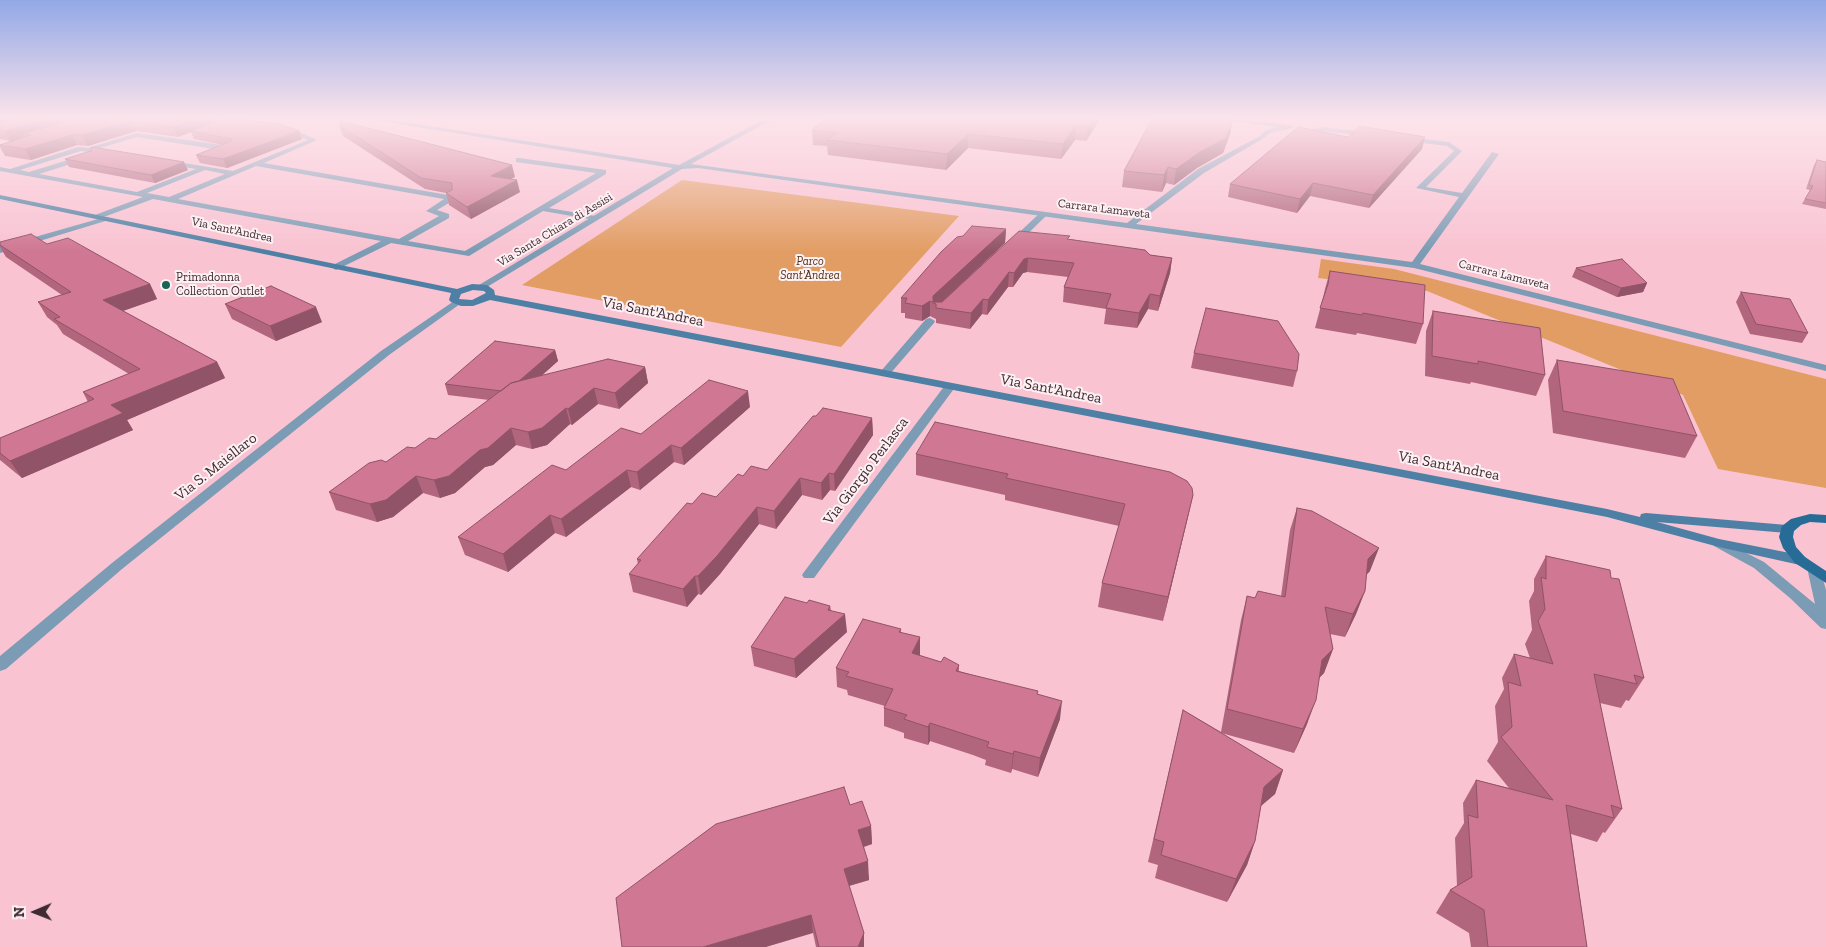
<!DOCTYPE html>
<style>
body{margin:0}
#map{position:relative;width:1826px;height:947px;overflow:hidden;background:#f9c3d2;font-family:"Zilla Slab",serif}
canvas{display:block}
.north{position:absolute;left:10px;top:887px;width:50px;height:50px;-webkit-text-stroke:4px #fdf1f4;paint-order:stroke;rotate:269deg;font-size:14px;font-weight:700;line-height:20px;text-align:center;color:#3e2a30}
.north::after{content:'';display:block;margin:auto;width:18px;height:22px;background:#3e2a30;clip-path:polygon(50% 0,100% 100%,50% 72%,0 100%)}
</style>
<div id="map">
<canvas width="1826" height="947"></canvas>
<div class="north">N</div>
</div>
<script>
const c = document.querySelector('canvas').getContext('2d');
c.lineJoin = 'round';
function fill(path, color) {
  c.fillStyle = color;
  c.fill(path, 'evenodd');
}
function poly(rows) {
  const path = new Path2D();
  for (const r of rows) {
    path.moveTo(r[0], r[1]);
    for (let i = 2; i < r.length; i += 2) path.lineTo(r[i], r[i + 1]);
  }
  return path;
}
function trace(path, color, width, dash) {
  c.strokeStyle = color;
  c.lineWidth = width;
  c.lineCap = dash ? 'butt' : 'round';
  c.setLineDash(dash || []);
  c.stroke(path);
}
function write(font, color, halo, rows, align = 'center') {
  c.font = font + ' "Zilla Slab",serif';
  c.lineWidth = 4;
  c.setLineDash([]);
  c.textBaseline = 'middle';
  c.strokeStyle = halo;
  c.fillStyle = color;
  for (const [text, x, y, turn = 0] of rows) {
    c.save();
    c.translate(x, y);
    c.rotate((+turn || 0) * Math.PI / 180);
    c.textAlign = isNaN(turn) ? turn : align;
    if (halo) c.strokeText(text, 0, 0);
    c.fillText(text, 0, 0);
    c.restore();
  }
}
fill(poly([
 [682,180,959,216,841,347,522,285],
 [1321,259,1394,269,1826,379,1826,488,1718,469,1683,395,1427,291,1318,278]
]), '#e29d64');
fill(poly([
 [231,119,252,119,280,123,317,140,264,163,454,196,454,200,437,210,449,214,449,218,408,241,465,251,596,173,516,162,516,158,519,158,606,170,606,174,549,208,595,216,599,218,595,220,543,211,469,256,391,243,336,270,331,267,333,265,381,241,153,199,98,219,94,217,95,215,143,197,0,171,0,167,10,169,78,147,88,148,137,133,230,146,234,148,227,151,137,137,97,149,110,151,110,155,81,151,20,170,29,172,81,156,84,156,84,160,39,174,137,192,196,169,166,164,166,160,233,171,308,140,279,127,231,119],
 [256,166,444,199,426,211,439,216,399,239,178,199,256,166],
 [205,170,225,174,169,197,147,193,205,170],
 [1041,212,1048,214,1016,245,1010,245,1010,241,1041,212],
 [930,318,935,321,934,323,889,375,881,375,880,373,881,371,926,319,930,318]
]), '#7b9cb4');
fill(poly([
 [367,119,385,119,679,165,764,119,773,119,691,164,1127,223,1198,169,1260,136,1266,130,1276,127,1217,119,1240,119,1290,125,1292,126,1292,128,1270,133,1264,138,1204,173,1136,224,1412,262,1459,197,1416,188,1454,151,1447,146,1407,141,1404,139,1407,137,1449,142,1462,151,1426,187,1462,193,1492,152,1499,154,1420,264,1826,365,1826,371,1414,268,698,168,682,169,482,290,477,287,479,285,673,168,367,119],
 [1321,127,1368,132,1371,134,1368,136,1321,131,1298,136,1295,134,1321,127],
 [105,217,112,219,0,253,0,247,105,217],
 [457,299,460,300,460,304,389,355,122,569,6,669,0,671,0,656,112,563,381,351,457,299],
 [950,383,956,386,814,578,804,578,802,575,804,572,946,384,950,383],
 [1719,539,1764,562,1815,604,1808,572,1810,569,1820,569,1826,590,1826,629,1821,628,1790,598,1754,568,1714,546,1712,543,1714,540,1719,539]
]), '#7b9cb4');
fill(poly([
 [0,195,457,289,472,284,487,285,494,290,495,295,1607,509,1640,517,1641,514,1646,513,1787,525,1792,526,1794,529,1792,532,1787,533,1657,522,1719,539,1800,555,1805,557,1807,560,1805,563,1800,565,1719,547,1607,517,490,300,473,306,461,306,451,302,449,300,451,293,0,199,0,195],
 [473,290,484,291,486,293,472,300,459,299,461,294,473,290]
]), '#4d80a4');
fill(poly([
 [1810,514,1826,515,1826,523,1810,522,1801,525,1794,531,1793,537,1796,547,1805,557,1826,571,1826,583,1795,563,1783,548,1779,537,1782,526,1791,519,1810,514]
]), '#266c97');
fill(poly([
 [0,119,214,119,215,123,299,131,302,139,227,168,200,163,196,155,223,145,194,139,191,132,178,137,136,131,88,146,77,145,31,160,5,156,0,147,0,145,10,141,0,139],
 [826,119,1100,119,1086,141,1075,140,1061,159,968,148,946,170,828,155,827,146,813,145,812,130],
 [1233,119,1230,134,1223,153,1197,168,1174,185,1166,183,1162,192,1122,187,1124,171],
 [339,125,515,177,510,179,520,192,471,219,449,205,446,193,425,189,343,136],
 [1348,137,1425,137,1422,149,1369,208,1310,196,1297,213,1228,197,1230,184],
 [65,159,188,170,155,183,69,167],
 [1817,160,1826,162,1826,209,1802,204,1810,190,1806,189,1814,165],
 [1006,229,1005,243,953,292,1070,239,1150,255,1172,258,1170,273,1158,311,1148,309,1137,328,1104,324,1106,309,1063,302,1064,287,1068,277,1027,272,1023,273,1013,287,1008,287,987,315,982,314,970,329,936,323,936,319,930,316,922,321,905,318,905,313,901,313,901,298],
 [0,242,47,244,150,284,157,299,123,311,217,362,225,378,127,420,133,430,22,478,0,460,0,438,88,402,83,392,129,374,63,334,57,325,47,317,38,302,62,295,6,257,0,247],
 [1576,268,1647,283,1643,292,1617,297,1572,277],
 [1330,271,1423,324,1416,344,1357,333,1356,335,1315,328,1323,298,1325,289],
 [1741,292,1808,333,1802,343,1750,334,1736,302],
 [225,304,322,322,276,341,232,319],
 [1433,311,1545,375,1536,396,1471,382,1470,384,1425,376,1426,331],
 [555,350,558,361,541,376,645,367,648,383,619,409,598,404,572,425,570,424,547,445,532,449,516,445,493,465,485,467,455,493,440,498,423,493,393,517,377,522,336,510,329,492,386,462,415,448,436,439,489,400,448,395,445,384],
 [1194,353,1297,371,1293,387,1191,368],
 [1557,360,1697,436,1685,458,1553,433,1548,380],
 [750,407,684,465,674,462,640,490,631,487,566,537,555,533,508,572,465,555,458,537,641,434],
 [816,416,872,418,873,435,835,491,830,490,822,500,802,495,776,529,759,524,720,574,701,595,698,594,687,607,633,592,629,574,638,564,637,559,692,504,716,497,743,476,767,470],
 [916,454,1193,495,1163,621,1098,607,1102,583,1119,526,1005,500,1005,495,916,475],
 [1297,508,1370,571,1366,575,1365,591,1356,614,1345,637,1330,634,1333,649,1324,673,1319,678,1307,724,1294,753,1221,733,1283,770,1275,794,1261,806,1255,841,1247,865,1227,902,1155,878,1158,865,1148,862,1183,710,1221,732,1241,620,1247,596,1255,598,1281,596,1290,530],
 [1546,556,1611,578,1644,678,1629,701,1626,700,1621,708,1600,703,1622,809,1605,833,1603,832,1597,842,1571,834,1587,947,1471,947,1469,933,1436,913,1450,890,1457,886,1455,838,1464,823,1463,803,1476,780,1509,788,1487,761,1498,742,1495,706,1504,689,1502,678,1514,654,1530,658,1525,644,1532,630,1529,601,1534,591,1534,579],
 [807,603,830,606,831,610,847,632,796,678,754,666,751,647],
 [901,629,901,632,920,656,941,662,959,665,959,671,1038,694,1060,719,1038,777,1012,769,1011,773,985,765,986,760,973,755,930,741,928,745,904,738,904,733,884,726,884,708,885,706,848,695,847,690,837,687,836,668],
 [850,805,871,826,872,844,864,847,869,880,849,886,864,933,864,947,816,947,813,933,716,824]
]), '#b2667e');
fill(poly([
 [0,119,31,119,0,127],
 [48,119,93,119,22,134,24,138,10,141,5,131],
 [193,119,214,119,215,123,191,131,191,132,178,137,173,127],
 [1092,119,1100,119,1086,141,1088,126],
 [1233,119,1230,134,1223,153,1197,168,1174,185,1176,169],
 [132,121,136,131,88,146,82,135],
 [1076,125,1075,140,1061,159,1063,144],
 [299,131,302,139,227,168,223,159],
 [968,134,968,148,946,170,947,154],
 [72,135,77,145,31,160,25,149],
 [1425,137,1422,149,1369,208,1373,195],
 [184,162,188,170,155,183,151,175],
 [512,165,515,177,493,188,491,176],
 [1168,167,1166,183,1162,192,1164,175],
 [517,180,520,192,471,219,467,207],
 [1313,183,1310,196,1297,213,1300,199],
 [1006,229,1005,243,936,307,936,304,933,303,933,296],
 [1028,258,1027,272,1023,273,1013,287,1014,273,1024,259],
 [1172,258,1170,273,1158,311,1160,296],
 [1009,272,1008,287,987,315,988,300],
 [1647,283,1643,292,1617,297,1621,288],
 [150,284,157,299,111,315,103,300],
 [1150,294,1148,309,1137,328,1139,313],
 [983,299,982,314,970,329,971,313],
 [930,301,930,316,922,321,922,306],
 [316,307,322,322,276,341,270,326],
 [555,350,558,361,511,403,508,391],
 [217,362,225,378,127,420,133,430,22,478,10,461,111,405],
 [645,367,648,383,619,409,615,393],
 [594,388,598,404,572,425,568,409],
 [748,391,750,407,684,465,681,448],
 [566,408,570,424,547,445,532,449,528,432],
 [872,418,873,435,835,491,834,474],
 [511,428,516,445,493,465,485,467,455,493,440,498,434,480,480,450],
 [671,445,674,462,640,490,637,472],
 [627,470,631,487,566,537,561,519],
 [829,473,830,490,822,500,821,483],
 [416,476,423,493,393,517,377,522,370,504],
 [800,478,802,495,776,529,774,511],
 [1193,495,1188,517,1163,621,1168,597],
 [757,507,759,524,720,574,701,595,698,576],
 [550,515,555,533,508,572,503,554],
 [1379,548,1370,571,1359,582,1368,559],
 [695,576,698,594,687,607,683,589],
 [1365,591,1356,614,1345,637,1353,614],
 [845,614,847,632,796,678,794,659],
 [920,637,920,656,912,653],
 [1333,649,1324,673,1313,684,1322,660],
 [1316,700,1307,724,1294,753,1303,729],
 [1062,701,1060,719,1038,777,1040,758],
 [930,723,930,741,928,745,928,727],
 [1014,751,1012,769,1011,773,1013,754],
 [1283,770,1275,794,1256,810,1264,787],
 [871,826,872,844,859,848,858,830],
 [1255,841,1247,865,1227,902,1236,879],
 [868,861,869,880,845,887,844,869],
 [811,915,813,933,766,947,703,947],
 [864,933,864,947,858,947]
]), '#915367');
const building = poly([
 [14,119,48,119,5,131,0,130,0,123,14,119],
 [76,119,193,119,173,127,132,121,82,135,72,135,25,149,0,145,31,135,22,134,76,119],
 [225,119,240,119,289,127,299,131,223,159,196,155,231,141,232,139,191,131,225,119],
 [826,119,1092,119,1088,126,1076,125,1063,144,968,134,947,154,827,140,837,133,812,130,826,119],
 [1152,119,1233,119,1226,138,1200,152,1176,169,1168,167,1164,175,1124,171,1152,119],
 [341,121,512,165,491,176,517,180,467,207,446,193,452,190,452,183,421,178,339,125,341,121],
 [1360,126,1425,137,1373,195,1313,183,1300,199,1230,184,1298,127,1348,137,1360,126],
 [92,147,184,162,151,175,65,159,91,151,92,147],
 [1817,160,1826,162,1826,203,1805,199,1813,186,1809,185,1817,160],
 [972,226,1006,229,933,296,933,302,942,302,1019,231,1070,236,1067,239,1145,250,1150,255,1172,258,1160,296,1150,294,1139,313,1106,308,1111,294,1064,287,1074,263,1028,258,1024,259,1014,273,1009,272,988,300,983,299,971,313,936,308,936,304,930,301,922,306,905,303,907,298,901,298,941,252,957,237,963,236,972,226],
 [31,234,47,244,68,238,150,284,103,300,217,362,111,405,123,413,10,461,0,453,0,438,94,399,83,392,140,369,54,319,60,317,38,302,71,292,0,245,0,242,31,234],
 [1622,259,1647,283,1621,288,1576,268,1622,259],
 [1330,271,1425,285,1423,324,1363,313,1362,315,1320,308,1328,284,1330,271],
 [271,286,316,307,270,326,225,304,271,286],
 [1741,292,1790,299,1808,333,1756,324,1741,292],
 [1206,308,1278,321,1299,354,1297,371,1194,353,1206,308],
 [1433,311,1540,328,1545,375,1478,361,1478,364,1432,356,1433,311],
 [495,341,555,350,519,381,511,383,501,391,445,384,495,341],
 [608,359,645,367,615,393,594,388,568,409,566,408,542,428,528,432,511,428,488,448,480,450,449,476,434,480,416,476,386,500,370,504,329,492,369,463,381,460,386,462,407,447,415,448,429,438,436,439,511,383,608,359],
 [1557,360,1673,379,1697,436,1563,411,1557,360],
 [709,380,748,391,681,448,671,445,637,472,627,470,561,519,550,515,503,554,458,537,552,465,566,470,621,428,641,434,709,380],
 [823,408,872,418,834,474,829,473,821,483,800,478,774,511,757,507,717,556,698,576,695,576,683,589,629,574,641,560,637,559,687,503,692,504,702,493,716,497,738,474,743,476,751,466,767,470,813,416,816,416,823,408],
 [935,422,1161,470,1170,472,1187,481,1192,488,1193,495,1168,597,1102,583,1125,504,1006,478,1008,474,916,454,935,422],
 [1297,508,1312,511,1379,548,1368,559,1365,591,1353,614,1325,607,1333,649,1322,660,1316,700,1303,729,1227,709,1247,596,1255,598,1258,591,1285,597,1297,508],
 [1546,556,1610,570,1611,578,1619,579,1644,678,1634,675,1637,684,1594,674,1622,809,1611,805,1614,818,1566,805,1587,947,1488,947,1484,910,1450,890,1472,877,1468,815,1478,818,1476,780,1553,800,1501,737,1512,727,1508,682,1521,686,1514,654,1553,664,1538,621,1545,609,1541,577,1546,579,1546,556],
 [785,597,807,603,809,600,830,606,828,610,845,614,794,659,751,647,785,597],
 [863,619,901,629,899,632,920,637,912,653,941,662,944,657,959,665,956,671,1038,691,1037,694,1062,701,1040,758,1014,751,1013,754,987,747,989,742,930,723,928,727,904,719,907,715,884,708,893,689,846,676,849,672,836,668,863,619],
 [1183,710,1283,770,1264,787,1255,841,1236,879,1161,855,1164,842,1154,839,1183,710],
 [844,787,850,805,862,801,871,826,858,830,868,861,844,869,864,933,858,947,819,947,811,915,703,947,622,947,616,898,716,824,844,787]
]);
fill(building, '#cf7793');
trace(building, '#915367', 1);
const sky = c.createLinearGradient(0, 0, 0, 252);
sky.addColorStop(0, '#92a8e6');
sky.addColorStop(0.47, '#fce4eb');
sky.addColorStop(1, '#fce4eb00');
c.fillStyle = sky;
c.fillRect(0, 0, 1826, 252);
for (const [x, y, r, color] of [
 [166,285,5,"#1a6357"]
]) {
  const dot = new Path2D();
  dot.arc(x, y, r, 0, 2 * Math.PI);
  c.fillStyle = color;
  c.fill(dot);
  trace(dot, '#fdf1f4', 2);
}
write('12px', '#3e2a30', '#fdf1f4', [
 ["Carrara Lamaveta",1104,209,7],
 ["Via Sant'Andrea",232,230,12],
 ["Via Santa Chiara di Assisi",555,230,-31],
 ["Carrara Lamaveta",1504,275,14]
]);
write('italic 12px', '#4e3117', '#fdf1f4', [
 ["Parco",810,262],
 ["Sant'Andrea",810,276]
]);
write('12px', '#3e2a30', '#fdf1f4', [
 ["Primadonna",176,278],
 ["Collection Outlet",176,292]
], 'left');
write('15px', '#3e2a30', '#fdf1f4', [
 ["Via Sant'Andrea",653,312,11],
 ["Via Sant'Andrea",1051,389,11],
 ["Via Sant'Andrea",1449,466,11],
 ["Via S. Maiellaro",216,467,-38],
 ["Via Giorgio Perlasca",866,471,-53]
]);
</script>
